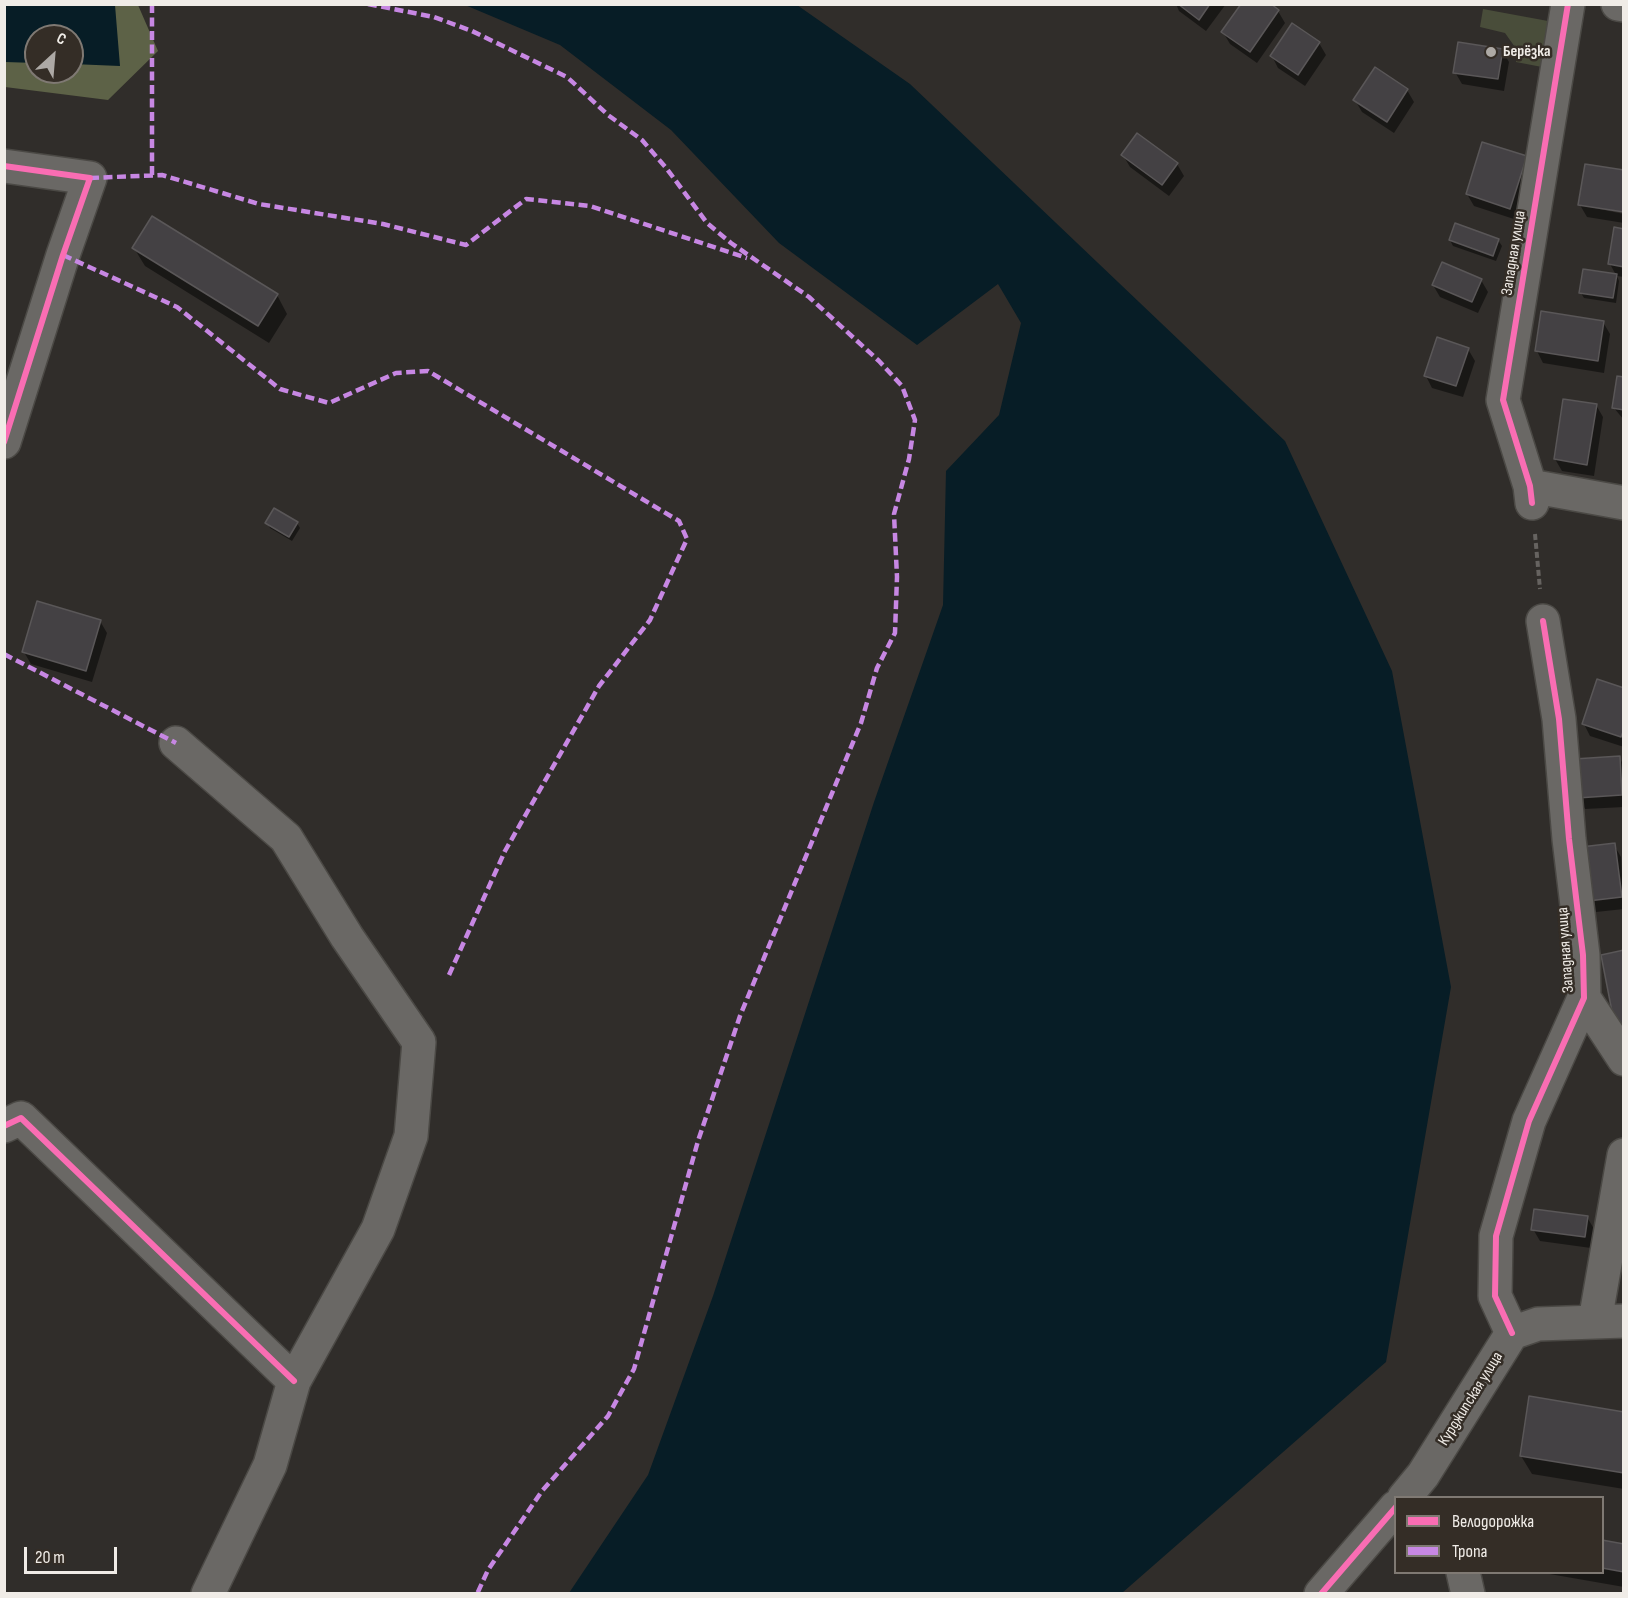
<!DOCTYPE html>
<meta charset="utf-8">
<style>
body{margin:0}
#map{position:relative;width:1628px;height:1598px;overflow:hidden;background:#302d2a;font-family:"Sofia Sans Condensed",sans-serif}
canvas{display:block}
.frame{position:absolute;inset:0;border:6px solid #f0ece7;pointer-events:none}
.legend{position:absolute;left:1394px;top:1496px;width:210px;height:78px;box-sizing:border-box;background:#342d26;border:2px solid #7f7973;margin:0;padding:8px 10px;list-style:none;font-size:18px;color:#f0ece7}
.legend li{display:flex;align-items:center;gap:12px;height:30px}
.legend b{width:30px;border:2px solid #7f7973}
.north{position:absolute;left:24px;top:24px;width:60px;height:60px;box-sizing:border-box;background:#342d26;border:2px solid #7f7973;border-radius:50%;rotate:26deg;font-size:16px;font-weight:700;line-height:24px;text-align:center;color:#f0ece7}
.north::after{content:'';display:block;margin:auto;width:21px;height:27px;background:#ada9a5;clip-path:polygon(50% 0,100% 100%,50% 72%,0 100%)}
.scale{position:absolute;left:24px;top:1547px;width:93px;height:27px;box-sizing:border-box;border:3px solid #f0ece7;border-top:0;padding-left:8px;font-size:18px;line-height:21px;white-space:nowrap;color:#f0ece7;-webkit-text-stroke:4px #342d26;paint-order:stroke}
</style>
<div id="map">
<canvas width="1628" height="1598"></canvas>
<div class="frame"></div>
<ul class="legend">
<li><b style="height:8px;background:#f96db3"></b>Велодорожка</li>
<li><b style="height:8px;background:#c787e3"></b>Тропа</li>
</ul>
<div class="north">С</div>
<div class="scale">20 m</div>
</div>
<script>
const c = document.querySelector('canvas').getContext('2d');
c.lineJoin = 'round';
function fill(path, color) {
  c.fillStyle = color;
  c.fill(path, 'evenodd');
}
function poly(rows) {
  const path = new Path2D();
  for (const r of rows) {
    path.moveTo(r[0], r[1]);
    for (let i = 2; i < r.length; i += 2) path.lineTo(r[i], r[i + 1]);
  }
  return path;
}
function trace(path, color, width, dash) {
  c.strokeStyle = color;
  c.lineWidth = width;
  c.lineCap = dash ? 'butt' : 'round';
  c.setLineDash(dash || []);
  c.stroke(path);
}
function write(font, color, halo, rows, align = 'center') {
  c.font = font + ' "Sofia Sans Condensed",sans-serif';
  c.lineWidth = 5;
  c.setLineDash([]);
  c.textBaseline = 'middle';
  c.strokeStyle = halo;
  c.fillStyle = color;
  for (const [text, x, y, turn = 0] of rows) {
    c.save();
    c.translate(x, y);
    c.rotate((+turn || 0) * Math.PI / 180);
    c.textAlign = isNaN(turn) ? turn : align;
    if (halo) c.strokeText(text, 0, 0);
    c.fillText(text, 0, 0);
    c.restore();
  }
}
fill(poly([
 [1483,9,1548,21,1542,67,1516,62,1517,50,1505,33,1480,27]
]), '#494d3a');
fill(poly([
 [5,5,138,5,158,51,108,100,5,87],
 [36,36,72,36,72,72,36,72]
]), '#5d6247');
fill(poly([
 [5,4,115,5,120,66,72,64,72,36,36,36,36,63,5,62],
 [465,5,797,5,910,84,1285,441,1392,671,1451,987,1386,1362,1122,1593,569,1593,648,1475,713,1296,874,802,943,605,946,471,999,415,1021,323,998,284,917,345,779,243,671,130,560,45]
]), '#071d26');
fill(poly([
 [1176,4,1226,4,1206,31,1179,11],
 [1278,11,1285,23,1257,63,1230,44,1223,32],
 [1319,43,1326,55,1305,86,1278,68,1272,56],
 [1502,50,1509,62,1504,91,1462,84,1455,72],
 [1407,90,1414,102,1394,133,1362,112,1355,100],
 [1123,155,1177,164,1184,176,1169,196,1130,167],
 [1526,157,1533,169,1517,220,1474,206,1467,194],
 [1580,205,1624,214,1624,223,1587,217],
 [1624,230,1624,277,1617,276,1619,281,1616,303,1584,298,1581,293,1616,275,1610,264],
 [1450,240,1498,240,1502,246,1496,261,1453,246],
 [134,248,277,295,287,314,269,343,145,266],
 [1481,280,1488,292,1478,313,1440,297,1433,285],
 [1603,322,1610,334,1604,373,1543,363,1537,351],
 [1468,349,1475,361,1463,397,1432,388,1426,376],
 [1624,379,1624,420,1614,408],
 [1596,405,1603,417,1594,476,1562,471,1555,459],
 [267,523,297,523,300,528,292,541,270,528],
 [100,621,107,633,92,682,31,664,24,652],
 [1624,690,1624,747,1590,736,1584,724],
 [1619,758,1624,765,1624,807,1585,809,1578,797],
 [1614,845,1621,857,1624,909,1596,912,1589,900],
 [1587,1217,1594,1229,1591,1248,1540,1241,1533,1229],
 [1624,1413,1624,1489,1532,1474,1521,1456],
 [1602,1542,1624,1545,1624,1587,1538,1572,1602,1572]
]), '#0007');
const building = poly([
 [1178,4,1210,4,1199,20,1178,4],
 [1241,4,1271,4,1279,10,1250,52,1221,32,1241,4],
 [1292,23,1320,42,1298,75,1270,56,1292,23],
 [1458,42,1503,49,1498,79,1453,73,1458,42],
 [1375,67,1408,89,1387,122,1353,100,1375,67],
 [1137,133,1178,163,1162,185,1121,155,1137,133],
 [1482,142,1527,156,1510,209,1466,194,1482,142],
 [1585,164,1624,170,1624,212,1578,205,1585,164],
 [152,216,278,294,258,326,132,248,152,216],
 [1455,223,1499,239,1493,256,1449,240,1455,223],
 [1614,227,1624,229,1624,267,1608,264,1614,227],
 [1442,262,1482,279,1472,302,1432,285,1442,262],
 [1583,269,1617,274,1613,298,1579,293,1583,269],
 [1541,311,1604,321,1598,361,1535,351,1541,311],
 [1437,337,1469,348,1456,386,1424,376,1437,337],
 [1617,376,1624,377,1624,410,1612,408,1617,376],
 [1563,399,1597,404,1587,465,1554,459,1563,399],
 [274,508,298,522,289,537,265,523,274,508],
 [37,601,101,620,86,671,22,652,37,601],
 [1597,679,1624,688,1624,729,1621,737,1582,724,1597,679],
 [1620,756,1622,795,1577,798,1574,759,1620,756],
 [1615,843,1622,897,1588,901,1581,847,1615,843],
 [1624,950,1624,1025,1615,1027,1601,955,1624,950],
 [1534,1209,1588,1216,1585,1237,1531,1230,1534,1209],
 [1529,1396,1624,1412,1624,1473,1520,1456,1529,1396],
 [1602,1540,1624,1544,1624,1572,1602,1568,1602,1540]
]);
fill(building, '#444144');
trace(building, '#5a5758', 1.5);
const minor = poly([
 [1618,4,1624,5],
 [4,166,90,178,63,255,4,442],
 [1530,486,1624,503],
 [1532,503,1530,486,1503,400,1568,4],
 [176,743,286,838,347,937,419,1042,411,1136,378,1229,294,1381,270,1465,208,1594],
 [1584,998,1624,1059],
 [4,1126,21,1118,294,1381],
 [1595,1321,1624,1155],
 [1512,1333,1495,1296,1496,1236,1529,1121,1584,998,1583,955,1569,839,1559,719,1543,621],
 [1404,1498,1423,1475,1512,1333,1538,1324,1624,1321],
 [1463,1572,1468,1594],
 [1321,1594,1396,1507]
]);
trace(minor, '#4b4945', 36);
trace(poly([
 [1535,534,1540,589]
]), '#666360', 4, [6, 3]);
trace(minor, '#6a6865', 33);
trace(poly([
 [152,4,152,176],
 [368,4,434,17,472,31,567,77,608,115,642,140,667,169,707,223,731,243,809,297,879,361,902,386,915,420,909,459,894,514,897,577,895,633,877,668,861,723,740,1016,698,1141,634,1369,608,1416,542,1491,488,1570,477,1594],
 [90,178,162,175,259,204,383,224,466,245,526,199,590,206,747,258],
 [63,255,177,307,280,389,329,403,396,373,428,371,679,521,687,539,650,620,599,686,505,851,449,975],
 [4,654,176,743]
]), '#c787e3', 4.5, [9, 4.5]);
trace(poly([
 [4,166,90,178,63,255,4,442],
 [1532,503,1530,486,1503,400,1568,4],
 [4,1126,21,1118,294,1381],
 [1512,1333,1495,1296,1496,1236,1529,1121,1584,998,1583,955,1569,839,1559,719,1543,621],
 [1321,1594,1396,1507]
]), '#f96db3', 6);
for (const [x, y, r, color] of [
 [1491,52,6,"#ada9a5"]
]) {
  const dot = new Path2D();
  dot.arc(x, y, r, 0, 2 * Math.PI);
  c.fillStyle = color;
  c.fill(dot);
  trace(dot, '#342d26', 2);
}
write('bold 16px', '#f0ece7', '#342d26', [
 ["Берёзка",1503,52]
], 'left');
write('16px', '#f0ece7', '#342d26', [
 ["Западная улица",1514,253,-81],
 ["Западная улица",1566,950,-94],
 ["Курджипская улица",1471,1399,-58]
]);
</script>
